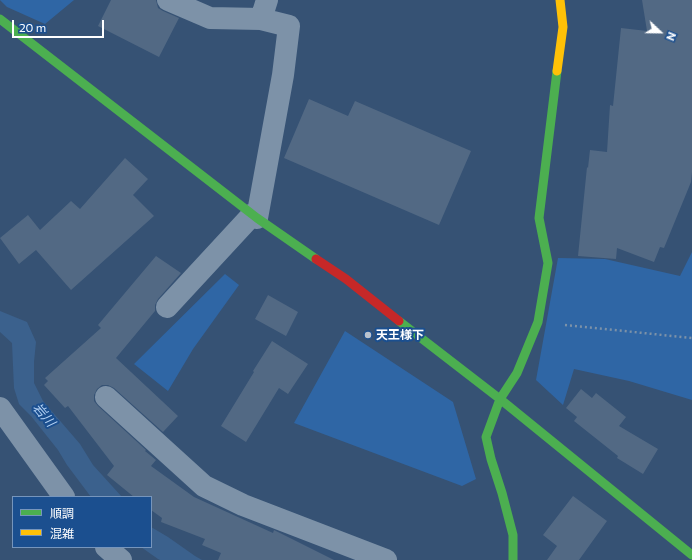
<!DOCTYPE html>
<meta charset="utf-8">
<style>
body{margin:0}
#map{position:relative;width:692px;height:560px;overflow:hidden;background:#365274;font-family:Commissioner,"Noto Sans JP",sans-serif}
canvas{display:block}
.legend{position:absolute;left:12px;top:496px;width:140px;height:52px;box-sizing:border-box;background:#1b4f8f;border:1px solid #7695bc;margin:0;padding:5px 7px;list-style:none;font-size:12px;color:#fff}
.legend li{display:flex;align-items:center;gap:8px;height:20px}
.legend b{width:20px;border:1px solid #7695bc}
.north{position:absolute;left:640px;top:12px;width:40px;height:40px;-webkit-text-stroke:3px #1b4f8f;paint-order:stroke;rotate:112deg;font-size:11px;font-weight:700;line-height:16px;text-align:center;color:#fff}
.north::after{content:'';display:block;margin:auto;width:14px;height:18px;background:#fff;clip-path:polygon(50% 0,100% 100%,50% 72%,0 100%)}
.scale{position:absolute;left:12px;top:20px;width:92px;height:18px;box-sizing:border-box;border:2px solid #fff;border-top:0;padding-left:5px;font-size:12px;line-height:14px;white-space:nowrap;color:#fff;-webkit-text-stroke:3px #1b4f8f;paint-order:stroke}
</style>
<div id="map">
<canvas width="692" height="560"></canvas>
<ul class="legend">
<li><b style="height:5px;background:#4caf50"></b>順調</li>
<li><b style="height:5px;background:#ffc107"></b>混雑</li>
</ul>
<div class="north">N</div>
<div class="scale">20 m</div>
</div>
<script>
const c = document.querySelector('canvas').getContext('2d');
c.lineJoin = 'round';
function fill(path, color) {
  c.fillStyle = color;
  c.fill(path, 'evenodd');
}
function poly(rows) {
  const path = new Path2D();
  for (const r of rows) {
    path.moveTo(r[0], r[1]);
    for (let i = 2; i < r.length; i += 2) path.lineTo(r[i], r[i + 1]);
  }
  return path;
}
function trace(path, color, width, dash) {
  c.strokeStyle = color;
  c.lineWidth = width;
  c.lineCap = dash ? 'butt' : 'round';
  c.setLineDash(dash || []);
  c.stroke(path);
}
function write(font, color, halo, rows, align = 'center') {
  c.font = font + ' Commissioner,"Noto Sans JP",sans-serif';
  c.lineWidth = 4;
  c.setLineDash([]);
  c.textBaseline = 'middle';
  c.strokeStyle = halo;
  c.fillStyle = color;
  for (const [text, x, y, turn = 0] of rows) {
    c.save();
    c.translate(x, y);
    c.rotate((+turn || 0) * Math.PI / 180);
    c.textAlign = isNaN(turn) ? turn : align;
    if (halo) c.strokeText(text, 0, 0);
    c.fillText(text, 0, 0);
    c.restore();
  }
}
fill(poly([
 [0,0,74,0,45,24,7,7],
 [692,252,692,400,629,381,574,369,563,405,536,380,558,258,605,259,680,276],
 [225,274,239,285,193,349,168,391,134,364],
 [345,331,453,402,476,479,462,486,294,423]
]), '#2f66a5');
fill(poly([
 [0,311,27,322,36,342,34,362,34,383,43,401,80,444,93,465,122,497,91,497,67,465,58,450,31,416,19,404,14,388,12,343,0,332],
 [151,527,168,537,195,556,202,560,160,560,158,559,141,547,151,547]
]), '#3b618d');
fill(poly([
 [111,0,156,0,158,8,163,11,179,18,159,57,98,26],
 [642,0,692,0,692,172,691,182,664,248,660,247,654,262,617,248,616,259,578,256,587,167,588,168,590,150,607,152,610,105,613,106,621,28,647,31],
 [309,99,348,116,355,101,471,151,439,225,284,158],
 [125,158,148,179,133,195,154,216,71,290,36,250,19,264,0,238,28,215,40,230,71,201,80,209],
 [156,256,181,273,158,299,155,305,155,311,116,358,178,416,163,432,114,388,108,385,102,385,97,389,94,395,94,401,98,406,146,450,145,451,156,460,151,466,194,497,273,533,274,530,334,560,218,560,221,553,202,545,205,539,161,522,162,518,151,510,151,497,134,497,107,475,114,466,68,406,65,408,44,385,48,381,45,378,101,328,98,325],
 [268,295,298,312,286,336,255,319],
 [272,341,308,364,288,394,279,388,246,442,221,426,254,372,253,371],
 [581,389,592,398,596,393,626,417,619,426,658,449,643,474,617,458,618,456,574,421,577,417,566,408],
 [573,496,607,521,579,560,547,560,557,546,543,535]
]), '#526984');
trace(poly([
 [565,325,692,338]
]), '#7d92a8', 2.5, [2, 3]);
trace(poly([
 [168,0,210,18,261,19,289,26,283,75,257,218],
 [261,19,267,0],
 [167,307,253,214],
 [106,397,204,486,243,505,386,560],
 [0,408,64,497],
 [106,547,121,560]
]), '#7d92a8', 22);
trace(poly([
 [0,19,257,218,316,259],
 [399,321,500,399,692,555],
 [513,560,513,535,502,493,491,459,486,437,500,399,517,373,538,322,548,263,539,218,557,71]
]), '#4caf50', 9);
trace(poly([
 [557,71,563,27,560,0]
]), '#ffc107', 9);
trace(poly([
 [316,259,346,279,399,321]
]), '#c62828', 9);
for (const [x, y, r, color] of [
 [368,335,4,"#b9c2ce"]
]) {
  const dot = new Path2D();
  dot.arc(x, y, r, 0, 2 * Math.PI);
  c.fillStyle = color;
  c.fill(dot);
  trace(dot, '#1b4f8f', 1.5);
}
write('bold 12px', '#fff', '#1b4f8f', [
 ["天王様下",376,335]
], 'left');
write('italic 13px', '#b5d3f5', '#1b4f8f', [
 ["岩川",44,415,50]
]);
</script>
